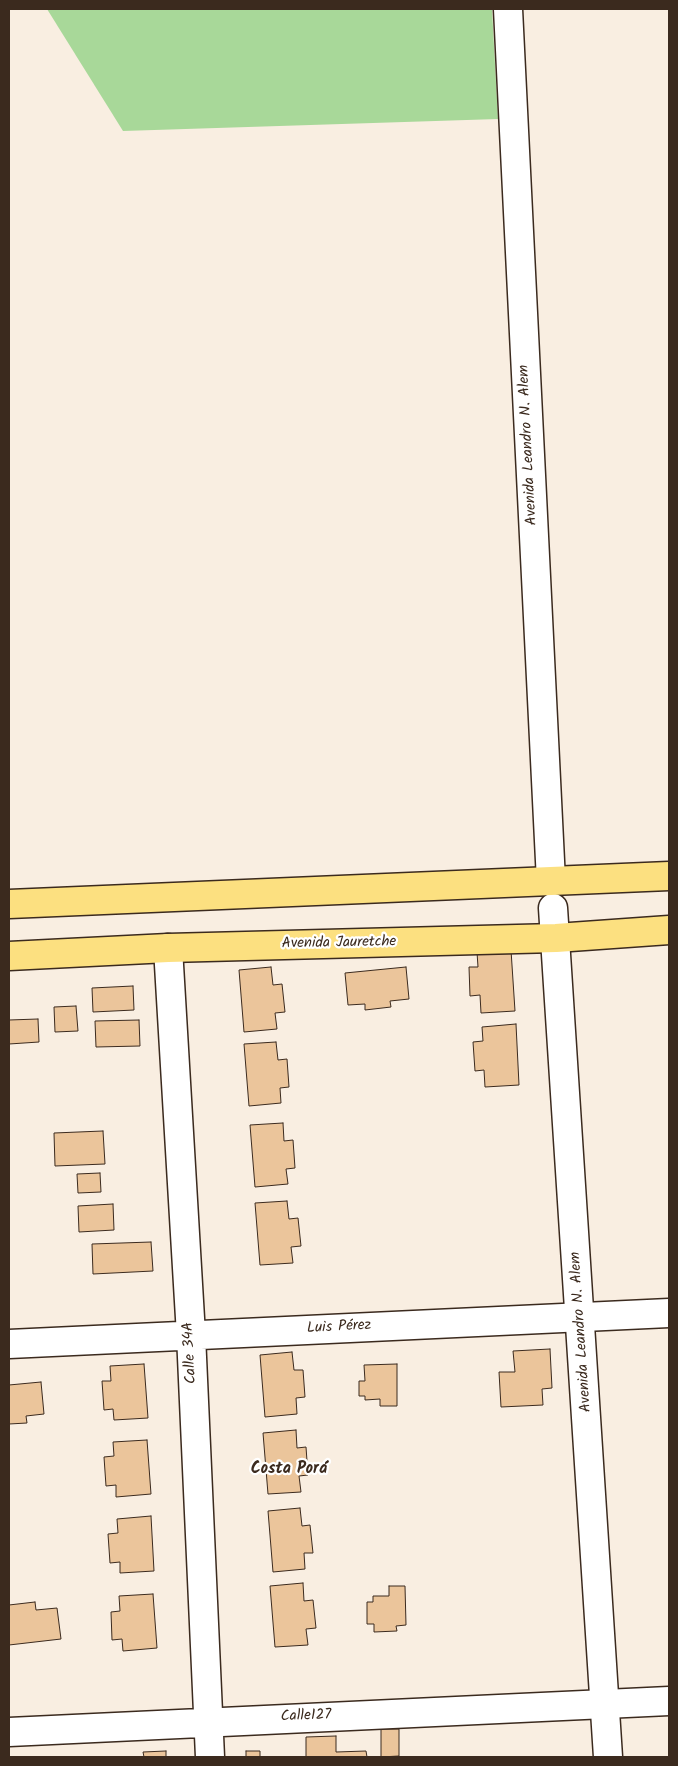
<!DOCTYPE html>
<meta charset="utf-8">
<style>
body{margin:0}
#map{position:relative;width:678px;height:1766px;overflow:hidden;background:#f9eee1;font-family:Kalam,sans-serif}
canvas{display:block}
.frame{position:absolute;inset:0;border:10px solid #3b2a1e;pointer-events:none}
</style>
<div id="map">
<canvas width="678" height="1766"></canvas>
<div class="frame"></div>
</div>
<script>
const c = document.querySelector('canvas').getContext('2d');
c.lineJoin = 'round';
function fill(path, color) {
  c.fillStyle = color;
  c.fill(path, 'evenodd');
}
function poly(rows) {
  const path = new Path2D();
  for (const r of rows) {
    path.moveTo(r[0], r[1]);
    for (let i = 2; i < r.length; i += 2) path.lineTo(r[i], r[i + 1]);
  }
  return path;
}
function trace(path, color, width, dash) {
  c.strokeStyle = color;
  c.lineWidth = width;
  c.lineCap = dash ? 'butt' : 'round';
  c.setLineDash(dash || []);
  c.stroke(path);
}
function write(font, color, halo, rows, align = 'center') {
  c.font = font + ' Kalam,sans-serif';
  c.lineWidth = 4.5;
  c.setLineDash([]);
  c.textBaseline = 'middle';
  c.strokeStyle = halo;
  c.fillStyle = color;
  for (const [text, x, y, turn = 0] of rows) {
    c.save();
    c.translate(x, y);
    c.rotate((+turn || 0) * Math.PI / 180);
    c.textAlign = isNaN(turn) ? turn : align;
    if (halo) c.strokeText(text, 0, 0);
    c.fillText(text, 0, 0);
    c.restore();
  }
}
fill(poly([
 [47,9,492,9,498,119,123,131]
]), '#a8d899');
const building = poly([
 [511,950,515,1011,481,1013,480,995,470,996,469,967,478,967,477,952,511,950],
 [271,967,273,985,282,984,285,1012,275,1013,277,1029,244,1032,239,970,271,967],
 [406,967,409,999,390,1001,391,1007,365,1010,365,1004,348,1005,345,973,406,967],
 [133,986,134,1010,93,1012,92,988,133,986],
 [76,1006,78,1031,55,1032,54,1007,76,1006],
 [38,1019,39,1042,9,1044,9,1020,38,1019],
 [139,1020,140,1046,96,1047,95,1021,139,1020],
 [516,1024,519,1085,485,1087,484,1070,475,1071,473,1042,483,1041,482,1027,516,1024],
 [276,1042,278,1060,287,1059,289,1087,280,1088,281,1103,249,1106,244,1044,276,1042],
 [283,1123,284,1141,293,1140,295,1168,286,1169,288,1184,255,1187,250,1125,283,1123],
 [103,1131,105,1164,55,1166,54,1133,103,1131],
 [100,1173,101,1192,78,1193,77,1174,100,1173],
 [287,1201,289,1219,298,1218,301,1246,291,1247,293,1263,260,1265,255,1203,287,1201],
 [113,1204,114,1230,79,1232,78,1206,113,1204],
 [151,1242,153,1271,93,1274,92,1244,151,1242],
 [550,1349,552,1388,542,1389,543,1405,501,1407,499,1372,515,1372,513,1351,550,1349],
 [292,1352,294,1370,303,1370,305,1397,296,1398,297,1414,265,1417,260,1355,292,1352],
 [144,1364,148,1418,114,1420,113,1409,104,1410,102,1381,111,1381,110,1366,144,1364],
 [397,1364,397,1406,380,1406,380,1399,365,1400,365,1396,359,1396,359,1381,365,1381,364,1365,397,1364],
 [41,1382,44,1414,26,1416,27,1423,9,1424,9,1385,41,1382],
 [296,1430,297,1448,306,1447,308,1475,299,1476,301,1492,268,1494,263,1433,296,1430],
 [147,1440,151,1494,116,1497,116,1485,106,1486,104,1457,114,1456,113,1442,147,1440],
 [300,1508,302,1526,310,1525,313,1553,304,1553,305,1569,273,1572,268,1511,300,1508],
 [151,1516,154,1571,120,1573,120,1562,110,1563,108,1534,118,1533,117,1519,151,1516],
 [303,1583,304,1601,313,1600,316,1628,306,1629,308,1645,275,1647,270,1586,303,1583],
 [389,1586,405,1586,406,1625,396,1626,397,1631,374,1632,374,1624,367,1624,367,1602,373,1602,373,1596,389,1596,389,1586],
 [153,1594,157,1648,123,1651,122,1639,112,1640,111,1612,120,1611,119,1596,153,1594],
 [35,1602,36,1610,57,1608,61,1639,9,1645,9,1605,35,1602],
 [381,1729,399,1729,399,1756,381,1757,381,1729],
 [336,1736,336,1752,366,1751,367,1757,306,1757,306,1737,336,1736],
 [166,1751,166,1757,144,1757,143,1752,166,1751],
 [246,1751,260,1751,260,1757,246,1757,246,1751]
]);
fill(building, '#ebc59b');
trace(building, '#3b2a1e', 1);
const minor = poly([
 [508,9,551,881],
 [168,948,191,1335,210,1757],
 [9,1344,669,1313],
 [9,1732,669,1701]
]);
const secondary = poly([
 [553,908,608,1757]
]);
const primary = poly([
 [9,904,669,876],
 [9,956,168,948,556,938,669,930]
]);
trace(minor, '#3b2a1e', 31);
trace(secondary, '#3b2a1e', 31);
trace(primary, '#3b2a1e', 31);
trace(minor, '#fff', 28);
trace(secondary, '#fff', 28);
trace(primary, '#fce080', 28);
write('15px', '#3b2a1e', '#fff', [
 ["Avenida Leandro N. Alem",529,445,-93],
 ["Avenida Jauretche",339,944,-1],
 ["Luis Pérez",339,1328,-3],
 ["Avenida Leandro N. Alem",582,1332,-94],
 ["Calle 34A",191,1353,-93],
 ["Calle127",306,1717,-2]
]);
write('bold 16px', '#3b2a1e', '#fff', [
 ["Costa Porá",289,1470]
]);
</script>
